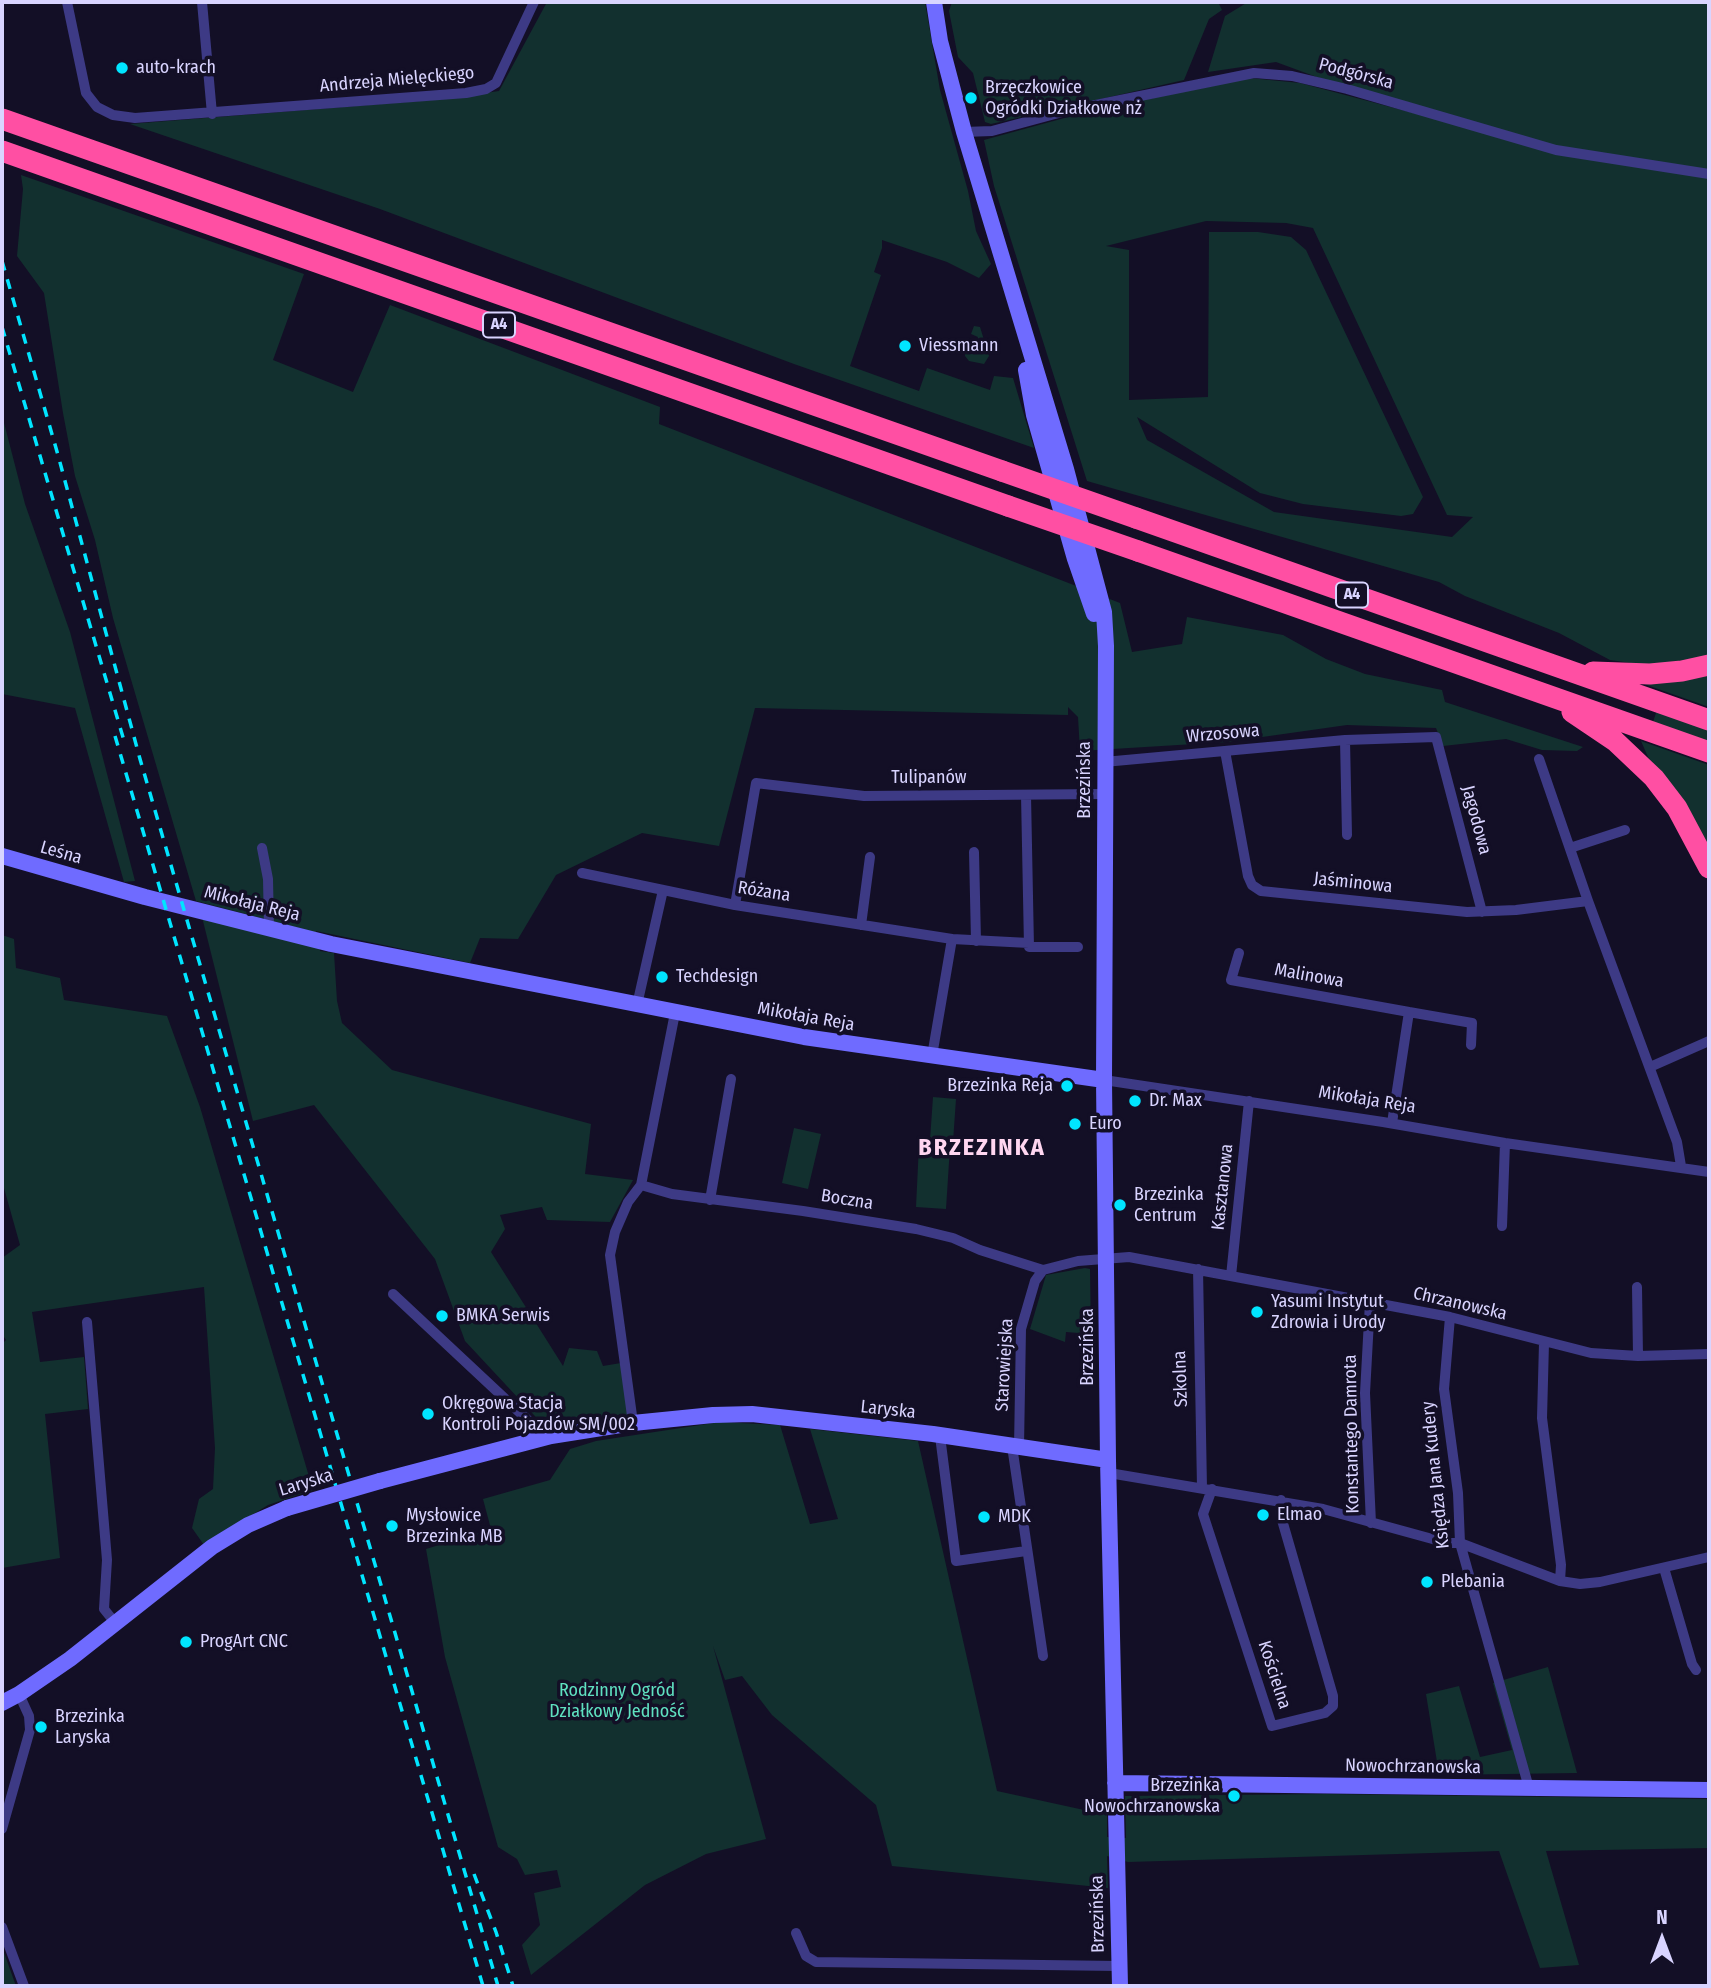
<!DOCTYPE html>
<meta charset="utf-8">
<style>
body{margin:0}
#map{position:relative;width:1711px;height:1988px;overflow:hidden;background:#130f26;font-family:"Fira Sans Condensed",sans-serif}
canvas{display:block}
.frame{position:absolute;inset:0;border:4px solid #d9d4ff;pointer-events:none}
.north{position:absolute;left:1627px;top:1904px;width:70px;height:70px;-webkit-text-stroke:5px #130f26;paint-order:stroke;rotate:0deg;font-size:19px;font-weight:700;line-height:28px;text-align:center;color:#d9d4ff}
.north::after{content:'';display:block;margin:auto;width:24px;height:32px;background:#d9d4ff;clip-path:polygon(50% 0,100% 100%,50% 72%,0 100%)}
</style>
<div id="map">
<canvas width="1711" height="1988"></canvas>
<div class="frame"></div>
<div class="north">N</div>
</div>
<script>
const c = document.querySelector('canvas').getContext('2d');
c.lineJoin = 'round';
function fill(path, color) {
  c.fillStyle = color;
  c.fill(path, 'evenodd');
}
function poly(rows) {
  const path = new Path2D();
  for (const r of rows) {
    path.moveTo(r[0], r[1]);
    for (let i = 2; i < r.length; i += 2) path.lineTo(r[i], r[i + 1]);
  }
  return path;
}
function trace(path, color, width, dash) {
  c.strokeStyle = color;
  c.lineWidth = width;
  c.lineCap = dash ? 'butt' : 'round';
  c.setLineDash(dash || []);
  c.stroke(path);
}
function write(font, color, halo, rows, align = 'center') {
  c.font = font + ' "Fira Sans Condensed",sans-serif';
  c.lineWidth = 7;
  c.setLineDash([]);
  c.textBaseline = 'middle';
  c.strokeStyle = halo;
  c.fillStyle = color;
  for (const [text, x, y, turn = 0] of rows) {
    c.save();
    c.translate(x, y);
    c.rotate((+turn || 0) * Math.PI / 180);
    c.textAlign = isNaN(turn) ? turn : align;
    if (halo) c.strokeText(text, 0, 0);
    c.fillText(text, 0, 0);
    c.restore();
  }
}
fill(poly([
 [547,2,925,2,940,90,968,191,976,231,991,264,979,278,947,262,882,240,882,248,874,272,881,275,850,366,919,391,927,368,990,390,994,376,1013,378,1034,448,794,364,380,209,130,124,444,99,499,91],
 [952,2,1218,2,1222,10,1209,19,1184,80,991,124,985,122,973,73,958,57,949,11],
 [1248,2,1709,2,1709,655,1699,659,1652,666,1610,660,1559,633,1465,596,1439,582,1087,481,994,186,984,140,1090,111,1250,78,1300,83,1417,114,1276,62,1208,72,1225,16],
 [1206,221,1286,223,1313,228,1447,515,1473,517,1452,537,1274,512,1147,440,1137,417,1260,493,1303,504,1401,516,1413,514,1423,497,1306,250,1291,237,1258,232,1209,232,1208,397,1129,400,1129,250,1106,246],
 [21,175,304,274,273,360,353,392,390,305,660,407,659,424,1120,603,1132,652,1182,644,1187,617,1283,635,1326,659,1365,674,1442,690,1445,702,1583,747,1577,751,1542,750,1506,739,1443,746,1436,728,1347,725,1227,742,1080,751,1078,717,1068,707,1068,715,755,708,719,846,642,833,556,875,518,939,480,938,470,963,316,931,320,951,334,953,337,1001,342,1023,392,1070,591,1124,585,1174,633,1180,610,1222,547,1220,542,1207,500,1215,505,1229,491,1252,563,1366,569,1348,597,1351,603,1366,621,1363,628,1415,586,1419,547,1429,465,1341,435,1259,314,1105,253,1121,202,917,303,929,196,901,113,618,95,540,75,476,63,413,44,293,17,256,23,189],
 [974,326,980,327,989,356,984,364,969,361,965,356,965,352,972,354,978,337,971,334],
 [2,415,25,504,70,632,135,881,124,882,75,708,2,694],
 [1709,669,1709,707,1641,683],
 [1657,710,1709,728,1709,745,1652,725],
 [1641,741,1709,765,1709,856,1659,771,1648,757],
 [2,935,14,939,16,968,60,978,64,1000,167,1016,200,1107,313,1490,268,1505,204,1545,192,1528,199,1499,213,1489,215,1448,204,1287,32,1312,40,1362,84,1357,88,1409,45,1414,60,1558,2,1568,2,1344,6,1340,2,1334,2,1258,20,1245,2,1181],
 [933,1097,956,1099,953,1142,930,1140],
 [794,1128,821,1134,808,1189,782,1183],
 [919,1145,950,1147,946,1209,916,1207],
 [1085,1268,1090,1269,1091,1334,1066,1332,1065,1342,1030,1329,1046,1275],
 [720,1422,780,1425,810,1524,838,1519,810,1429,918,1441,997,1791,1107,1815,1107,1837,1126,1838,1125,1796,1326,1794,1709,1799,1709,1848,1546,1851,1579,1965,1540,1968,1499,1851,1128,1862,1107,1856,1108,1888,892,1866,876,1805,772,1715,742,1676,725,1680,713,1646,766,1839,706,1854,645,1885,531,1975,522,1945,540,1925,534,1893,561,1887,557,1870,525,1875,517,1859,498,1847,445,1657,426,1549,491,1529,483,1499,550,1480,570,1449,596,1441],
 [1548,1667,1577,1773,1437,1775,1438,1768,1426,1694,1459,1686,1480,1757,1512,1750,1493,1683],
 [2,1947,16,1986,2,1986]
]), '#12302f');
trace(poly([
 [67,2,86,93,97,107,113,115,135,118,466,93,486,89,496,83,534,2],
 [202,2,212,114],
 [964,132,992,131,1066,111,1254,73,1292,76,1347,89,1556,150,1709,174],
 [1345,740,1347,835],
 [1225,751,1248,876,1252,885,1261,891,1467,912,1516,910,1588,901],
 [1539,759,1588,901,1677,1142,1681,1166],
 [1104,762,1345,740,1436,737,1482,912],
 [1026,795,1029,947,1078,947],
 [262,848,268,879,269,928],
 [1570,848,1625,830],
 [974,852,976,941],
 [582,873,735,905,952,939,1029,943],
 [735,905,756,783,864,796,1104,794],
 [861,925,870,857],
 [1239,953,1231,980,1409,1012],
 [637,1005,663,890],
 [932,1056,952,939],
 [1650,1067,1709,1041],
 [1104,1080,1383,1122,1505,1143,1709,1172],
 [1392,1123,1409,1012,1472,1023,1471,1045],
 [641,1185,672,1194,803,1211,916,1229,953,1238,980,1250,1043,1270],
 [710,1200,731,1079],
 [1502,1226,1505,1143],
 [1198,1269,1202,1488],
 [1231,1276,1249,1101],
 [1637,1287,1638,1356],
 [393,1294,532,1424,536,1439],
 [1370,1302,1365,1393,1371,1523],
 [1450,1317,1444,1389,1458,1493,1460,1543,1529,1788],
 [87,1322,107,1560,104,1609,116,1624],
 [1544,1343,1542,1418,1561,1565,1560,1581],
 [633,1423,610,1255,615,1232,628,1202,641,1185,675,1013],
 [940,1436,956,1561,1026,1551],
 [1012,1446,1043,1656],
 [1019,1447,1021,1329,1035,1281,1043,1270,1078,1261,1129,1257,1450,1317,1591,1353,1638,1356,1709,1354],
 [1109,1473,1323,1509,1447,1543,1460,1543,1560,1581,1580,1584,1600,1582,1709,1557],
 [1212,1489,1203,1514,1272,1726,1325,1713,1333,1706,1333,1696,1280,1513,1281,1500],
 [1664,1568,1692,1664,1696,1670],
 [2,1829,30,1730,29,1716,19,1694],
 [2,1927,24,1986],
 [796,1933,806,1956,816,1962,1118,1966]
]), '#3d3a85', 10);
trace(poly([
 [934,2,940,41,964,132,1066,469,1104,612,1106,646,1104,1080,1108,1460,1120,1986],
 [1026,370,1034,415,1075,559,1094,614],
 [2,856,145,897,331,944,804,1037,1104,1080],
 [380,1481,551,1436,633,1423,713,1415,752,1414,933,1434,1108,1460],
 [2,1703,19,1694,70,1659,212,1547,248,1525,287,1508],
 [1115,1783,1709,1790]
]), '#6f6bff', 16);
trace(poly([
 [2,119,1002,471],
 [2,151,1008,506],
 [1136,518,1709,720],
 [1138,551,1709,752],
 [1593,672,1650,674,1682,671,1709,665],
 [1572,712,1615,741,1654,778,1677,808,1709,868]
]), '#ff4fa3', 21);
trace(poly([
 [2,261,58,455,140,759,498,1986],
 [2,327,125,744],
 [115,736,483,1986],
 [474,1874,496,1932,513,1986]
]), '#00e5ff', 3.5, [10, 9]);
trace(poly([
 [287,1508,380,1481]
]), '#6f6bff', 16);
trace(poly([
 [1002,471,1136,518],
 [1008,506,1138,551]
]), '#ff4fa3', 21);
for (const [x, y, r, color] of [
 [122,68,7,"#00e5ff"],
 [971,98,7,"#00e5ff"],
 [905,346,7,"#00e5ff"],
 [662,977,7,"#00e5ff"],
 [1067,1086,7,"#00e5ff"],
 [1135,1101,7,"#00e5ff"],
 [1075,1124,7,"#00e5ff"],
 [1120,1205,7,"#00e5ff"],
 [1257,1312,7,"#00e5ff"],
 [442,1316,7,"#00e5ff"],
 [428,1414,7,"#00e5ff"],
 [1263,1515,7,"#00e5ff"],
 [984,1517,7,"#00e5ff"],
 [392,1526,7,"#00e5ff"],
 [1427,1582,7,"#00e5ff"],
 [186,1642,7,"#00e5ff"],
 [41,1727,7,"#00e5ff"],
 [1234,1796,7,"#00e5ff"]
]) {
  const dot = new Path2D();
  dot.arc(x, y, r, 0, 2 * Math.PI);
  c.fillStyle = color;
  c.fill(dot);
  trace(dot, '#130f26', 2.5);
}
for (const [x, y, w] of [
 [499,325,32],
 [1352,595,32]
]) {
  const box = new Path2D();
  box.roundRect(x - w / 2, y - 12.5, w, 25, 5);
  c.fillStyle = '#130f26';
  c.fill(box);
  trace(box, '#d9d4ff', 2);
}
write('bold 16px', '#d9d4ff', null, [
 ["A4",499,325],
 ["A4",1352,595]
]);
write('18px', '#d9d4ff', '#130f26', [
 ["auto-krach",136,68],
 ["Brzęczkowice",985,88],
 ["Ogródki Działkowe nż",985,109],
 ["Viessmann",919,346],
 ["Techdesign",676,977],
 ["Brzezinka Reja",1053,1086,"right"],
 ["Dr. Max",1149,1101],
 ["Euro",1089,1124],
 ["Brzezinka",1134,1195],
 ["Centrum",1134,1216],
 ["Yasumi Instytut",1271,1302],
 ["Zdrowia i Urody",1271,1323],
 ["BMKA Serwis",456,1316],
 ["Okręgowa Stacja",442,1404],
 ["Kontroli Pojazdów SM/002",442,1425],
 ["Elmao",1277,1515],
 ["Mysłowice",406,1516],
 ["Brzezinka MB",406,1537],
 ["MDK",998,1517],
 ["Plebania",1441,1582],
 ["ProgArt CNC",200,1642],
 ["Brzezinka",55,1717],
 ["Laryska",55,1738],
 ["Brzezinka",1220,1786,"right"],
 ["Nowochrzanowska",1220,1807,"right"]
], 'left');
write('18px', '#d9d4ff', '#130f26', [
 ["Podgórska",1356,74,15],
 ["Andrzeja Mielęckiego",397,80,-5],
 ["Wrzosowa",1223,734,-5],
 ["Tulipanów",929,778],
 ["Brzezińska",1085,780,-90],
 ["Jagodowa",1476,820,75],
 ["Leśna",61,853,16],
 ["Jaśminowa",1353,883,6],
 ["Różana",764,892,9],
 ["Mikołaja Reja",252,904,14],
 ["Malinowa",1309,976,10],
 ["Mikołaja Reja",806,1017,10],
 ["Mikołaja Reja",1367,1100,9],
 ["Kasztanowa",1223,1187,-84],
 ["Boczna",847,1200,9],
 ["Chrzanowska",1460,1304,13],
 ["Brzezińska",1088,1347,-90],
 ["Starowiejska",1005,1365,-87],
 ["Szkolna",1181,1379,-92],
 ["Laryska",888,1410,6],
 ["Konstantego Damrota",1352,1434,-91],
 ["Księdza Jana Kudery",1436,1475,-96],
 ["Laryska",306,1483,-17],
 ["Kościelna",1274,1675,72],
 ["Nowochrzanowska",1413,1767,1],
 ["Brzezińska",1098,1914,-91]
]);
write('18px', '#5fe0c0', '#130f26', [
 ["Rodzinny Ogród",617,1691],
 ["Działkowy Jedność",617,1712]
]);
c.letterSpacing = '2px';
write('bold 24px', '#ffd6f0', '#130f26', [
 ["BRZEZINKA",982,1148]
]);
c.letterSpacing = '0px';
</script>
